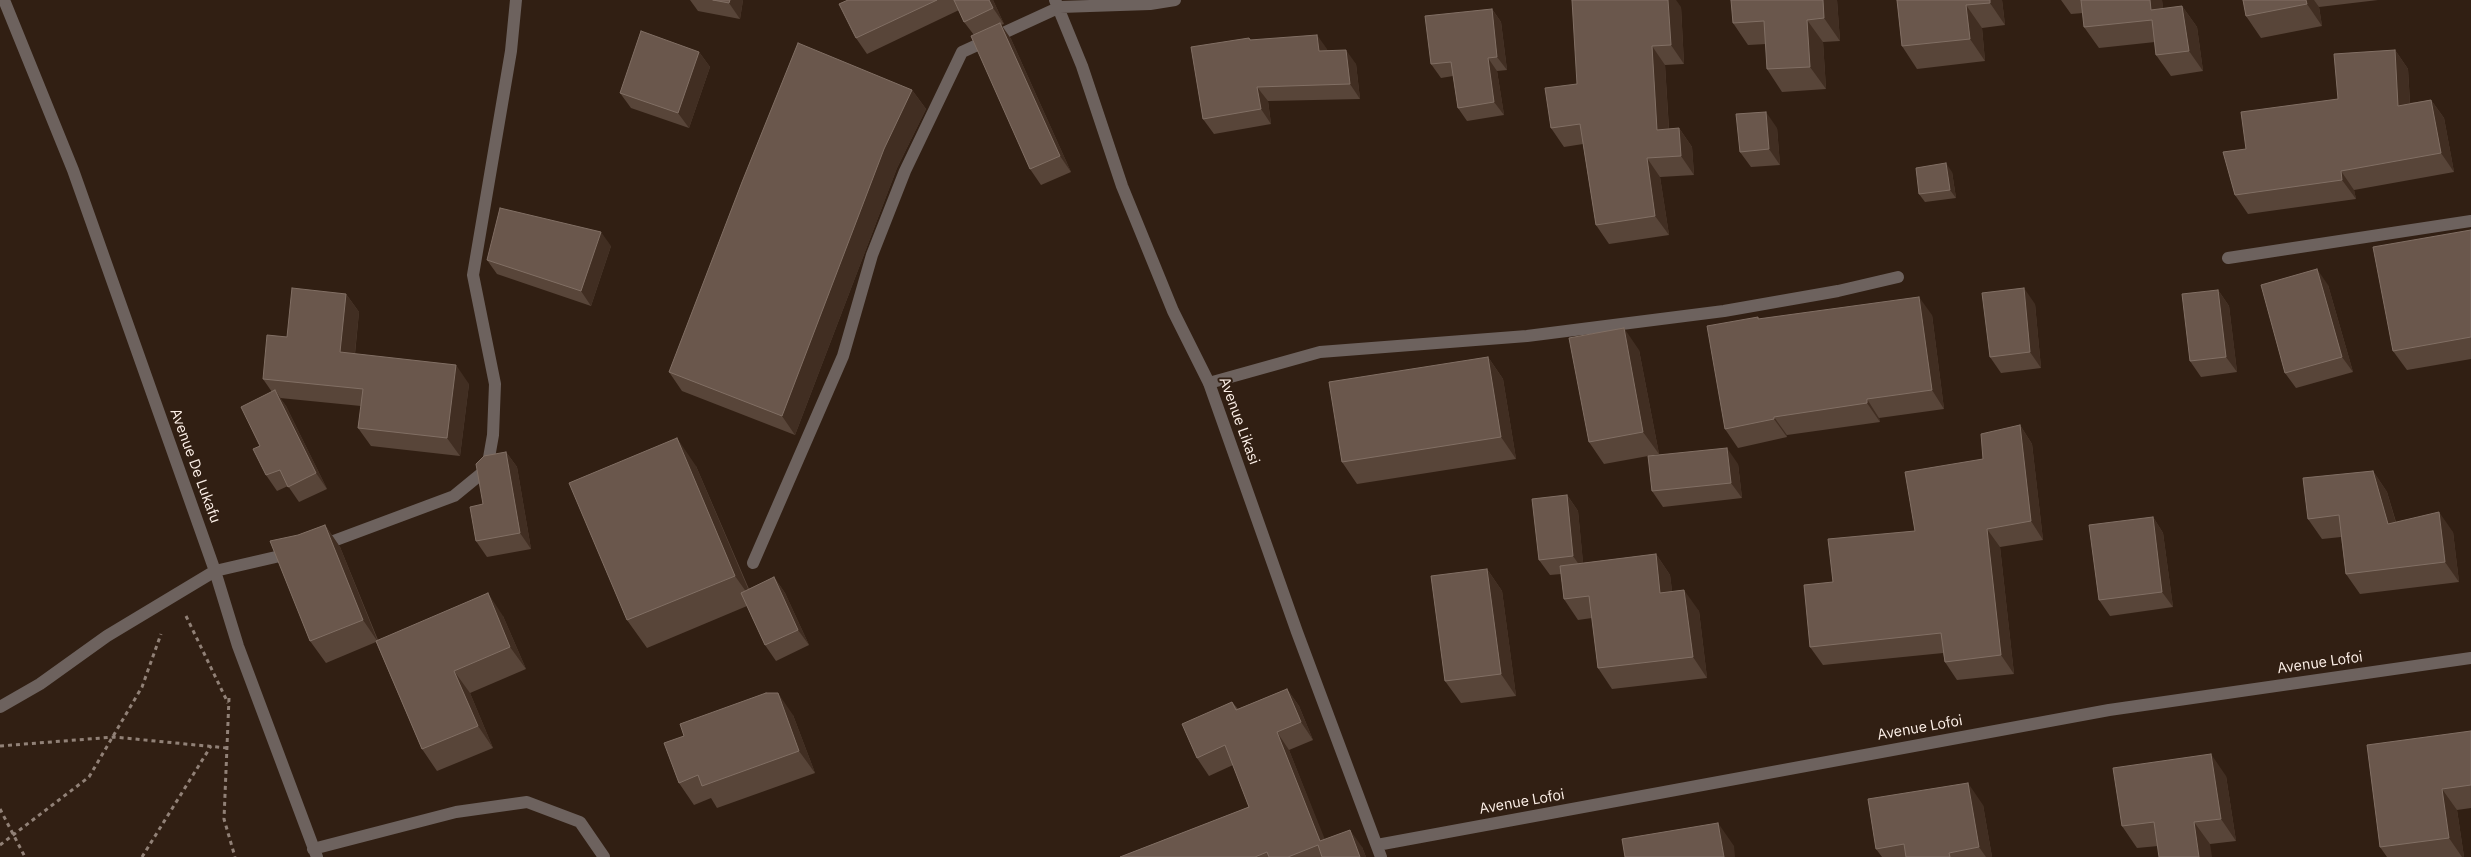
<!DOCTYPE html>
<style>
body{margin:0}
canvas{display:block;background:#311f13}
</style>
<canvas width="2471" height="857"></canvas>
<script>
const c = document.querySelector('canvas').getContext('2d');
c.lineJoin = 'round';
function poly(rows) {
  const path = new Path2D();
  for (const r of rows) {
    path.moveTo(r[0], r[1]);
    for (let i = 2; i < r.length; i += 2) path.lineTo(r[i], r[i + 1]);
  }
  return path;
}
function trace(path, color, width, dash) {
  c.strokeStyle = color;
  c.lineWidth = width;
  c.lineCap = dash ? 'butt' : 'round';
  c.setLineDash(dash || []);
  c.stroke(path);
}
function fill(path, color) {
  c.fillStyle = color;
  c.fill(path, 'evenodd');
}
function write(font, color, halo, rows, align = 'center') {
  c.font = font + ' "IBM Plex Sans",sans-serif';
  c.lineWidth = 4;
  c.setLineDash([]);
  c.textBaseline = 'middle';
  c.strokeStyle = halo;
  c.fillStyle = color;
  for (const [text, x, y, turn = 0] of rows) {
    c.save();
    c.translate(x, y);
    c.rotate((+turn || 0) * Math.PI / 180);
    c.textAlign = isNaN(turn) ? turn : align;
    if (halo) c.strokeText(text, 0, 0);
    c.fillText(text, 0, 0);
    c.restore();
  }
}
trace(poly([
 [186,616,228,703],
 [229,698,224,819,235,857],
 [0,746,114,737,227,748],
 [0,809,25,857],
 [0,845,89,777,142,687,161,634],
 [142,857,211,746]
]), '#918177', 3, [4, 4]);
trace(poly([
 [1209,383,1320,352,1527,336,1724,311,1838,291,1898,277]
]), '#6d625e', 12);
trace(poly([
 [4,0,73,170,215,571,238,646,317,857],
 [1055,0,1082,66,1122,186,1173,311,1209,383,1297,632,1381,857],
 [2228,258,2471,221],
 [320,546,454,496,487,469,493,435,495,384,473,275,511,51,516,0],
 [753,563,843,356,872,255,905,171,962,52,1060,7,1150,4,1175,0],
 [0,707,40,684,107,636,215,571,293,553],
 [1377,845,2109,710,2471,658],
 [313,849,456,812,527,802,580,822,604,857]
]), '#6d625e', 12);
fill(poly([
 [690,0,743,0,740,19,698,11],
 [848,0,993,0,1004,24,1001,25,1011,39,1071,172,1041,185,1030,169,974,35,964,22,959,10,867,54,856,38],
 [1837,0,1840,41,1823,42,1826,89,1782,92,1767,69,1766,44,1748,45,1733,23],
 [1897,0,2002,0,2005,25,1982,28,1985,61,1917,69,1902,46],
 [2061,0,2162,0,2163,9,2182,6,2197,27,2203,71,2171,76,2156,55,2155,42,2099,48,2084,27,2083,13,2071,14],
 [2243,0,2378,0,2319,7,2322,26,2261,38,2246,16],
 [1681,7,1684,64,1665,65,1669,129,1679,128,1692,147,1694,175,1660,177,1669,235,1609,244,1596,225,1583,144,1564,147,1551,128,1577,84],
 [1492,9,1501,22,1507,70,1497,71,1504,115,1467,121,1458,108,1453,76,1441,78,1431,64],
 [1249,38,1251,40,1327,49,1327,50,1356,64,1360,99,1268,101,1271,124,1214,134,1203,119],
 [2395,50,2408,69,2410,103,2431,100,2444,118,2454,172,2354,190,2356,199,2248,214,2235,195,2246,149,2338,99],
 [699,52,710,67,689,128,631,108,620,93],
 [912,90,926,109,897,168,795,435,682,391,669,372],
 [1777,128,1780,165,1751,167,1740,152],
 [1952,172,1956,198,1925,202,1919,194],
 [2471,230,2471,359,2407,370,2393,351],
 [611,246,591,306,497,274,487,260],
 [2328,285,2353,372,2296,388,2285,373],
 [2218,290,2229,306,2237,372,2201,377,2190,361],
 [346,294,359,312,355,354,469,384,460,456,371,446,358,428,361,406,280,398,286,406,327,489,299,502,288,486,277,491,266,475,272,392,263,379,287,337],
 [2035,304,2041,368,2001,373,1990,357],
 [1932,315,1944,409,1879,418,1880,422,1787,435,1787,437,1738,448,1725,429,1758,317,1759,319],
 [1639,350,1659,454,1604,464,1589,442],
 [1488,357,1503,379,1516,459,1357,484,1342,462],
 [2020,425,2032,444,2043,540,2000,547,2014,674,1957,680,1945,662,1943,653,1823,665,1810,647,1833,582,1915,531,1983,459],
 [506,452,517,467,531,549,487,557,476,541,483,504],
 [1738,464,1742,498,1663,507,1652,491],
 [696,466,749,589,774,577,785,593,809,645,776,661,765,645,747,606,647,648,627,620],
 [2373,471,2387,492,2396,522,2453,532,2459,582,2360,594,2346,574,2341,537,2322,539,2308,519],
 [1567,495,1578,511,1583,563,1656,554,1670,575,1672,591,1699,611,1707,678,1612,689,1598,668,1592,618,1578,620,1564,599,1561,574,1550,575,1539,560],
 [2153,517,2163,533,2173,607,2110,616,2099,600],
 [325,525,340,547,378,640,503,616,526,669,470,693,493,748,437,771,422,749,376,642,326,663,310,641,298,535],
 [1487,569,1502,591,1516,696,1461,703,1445,681],
 [1287,689,1299,706,1313,740,1289,750,1324,839,1362,847,1366,857,1120,857,1249,807,1233,765,1209,776,1197,758,1232,702,1238,709],
 [793,715,815,773,717,808,711,798,694,805,679,783],
 [2471,731,2471,808,2457,810,2464,857,2387,857,2380,847],
 [2226,776,2236,841,2210,844,2158,846,2137,848,2122,826],
 [1983,805,1992,857,1882,857,1876,849]
]), '#584539');
fill(poly([
 [730,0,743,0,740,19,729,3],
 [989,0,993,0,1004,24,993,8],
 [1668,0,1676,0,1681,7,1684,64,1671,45],
 [1823,0,1837,0,1840,41,1824,18],
 [1990,0,2002,0,2005,25,1990,3],
 [2150,0,2162,0,2166,31,2151,10],
 [2306,0,2314,0,2319,7,2322,26,2307,4],
 [1966,5,1982,28,1985,61,1970,39],
 [2182,6,2197,27,2203,71,2189,51],
 [1492,9,1501,22,1507,70,1497,57],
 [1807,20,1823,42,1826,89,1810,67],
 [1000,23,1011,39,1071,172,1060,156],
 [1317,35,1327,49,1329,65,1319,51],
 [1652,46,1665,65,1670,149,1657,130],
 [1346,50,1356,64,1360,99,1350,84],
 [2395,50,2408,69,2411,124,2398,106],
 [699,52,710,67,689,128,678,113],
 [1488,58,1497,71,1504,115,1494,102],
 [1257,87,1268,101,1271,124,1261,109],
 [912,90,926,109,897,168,795,435,782,416,884,149],
 [2431,100,2444,118,2454,172,2441,153],
 [1766,112,1777,128,1780,165,1769,149],
 [1679,128,1692,147,1694,175,1681,156],
 [1647,158,1660,177,1669,235,1655,216],
 [1946,163,1952,172,1956,198,1950,190],
 [2341,171,2354,190,2356,199,2342,180],
 [601,232,611,246,591,306,581,291],
 [2317,269,2328,285,2353,372,2342,357],
 [2024,288,2035,304,2041,368,2030,352],
 [2218,290,2229,306,2237,372,2226,357],
 [346,294,359,312,353,371,340,352],
 [1919,297,1932,315,1944,409,1932,390],
 [1624,328,1639,350,1659,454,1643,432],
 [1488,357,1503,379,1516,459,1501,437],
 [456,365,469,384,460,456,447,438],
 [275,390,286,406,327,489,316,473],
 [1867,399,1879,418,1880,422,1867,403],
 [1774,417,1787,435,1787,437,1774,419],
 [2020,425,2032,444,2043,540,2031,521],
 [677,438,696,466,754,603,735,576],
 [1727,448,1738,464,1742,498,1731,483],
 [506,452,517,467,531,549,520,533],
 [2373,471,2387,492,2402,544,2388,524],
 [1567,495,1578,511,1584,572,1573,556],
 [2439,512,2453,532,2459,582,2445,562],
 [2153,517,2163,533,2173,607,2162,592],
 [325,525,340,547,378,642,363,620],
 [1987,529,2000,547,2014,674,2001,655],
 [1656,554,1670,575,1675,614,1660,593],
 [1487,569,1502,591,1516,696,1501,674],
 [774,577,785,593,809,645,798,630],
 [1684,590,1699,611,1707,678,1693,657],
 [488,593,503,616,526,669,510,647],
 [454,671,470,693,493,748,478,726],
 [1287,689,1299,706,1313,740,1301,722],
 [778,693,793,715,815,773,799,751],
 [1277,732,1289,750,1332,857,1320,841],
 [2211,754,2226,776,2236,841,2221,819],
 [1968,783,1983,805,1992,857,1986,857,1979,847],
 [2442,789,2457,810,2464,857,2462,857,2449,838],
 [2194,822,2210,844,2212,857,2199,857],
 [1718,823,1734,846,1735,857,1724,857],
 [1350,830,1362,847,1366,857,1360,857]
]), '#412e22');
const building = poly([
 [713,0,730,0,729,3,713,0],
 [848,0,937,0,856,38,839,4,848,0],
 [954,0,989,0,993,8,964,22,954,0],
 [1572,0,1668,0,1671,45,1652,46,1657,130,1679,128,1681,156,1647,158,1655,216,1596,225,1580,124,1551,128,1545,88,1577,84,1572,0],
 [1731,0,1823,0,1824,18,1807,20,1810,67,1767,69,1764,21,1733,23,1731,0],
 [1897,0,1990,0,1990,3,1966,5,1970,39,1902,46,1897,0],
 [2081,0,2150,0,2151,10,2182,6,2189,51,2156,55,2152,20,2084,27,2081,0],
 [2243,0,2306,0,2307,4,2246,16,2243,0],
 [1492,9,1497,57,1488,58,1494,102,1458,108,1451,62,1431,64,1425,16,1492,9],
 [1000,23,1060,156,1030,169,971,36,1000,23],
 [641,31,699,52,678,113,620,93,641,31],
 [1317,35,1319,51,1346,50,1350,84,1257,87,1261,109,1203,119,1191,47,1249,38,1250,40,1317,35],
 [798,43,912,90,884,149,782,416,669,372,742,182,798,43],
 [2395,50,2398,106,2431,100,2441,153,2341,171,2342,180,2235,195,2223,152,2246,149,2241,112,2338,99,2334,54,2395,50],
 [1766,112,1769,149,1740,152,1736,114,1766,112],
 [1946,163,1950,190,1919,194,1916,168,1946,163],
 [500,208,601,232,581,291,487,260,500,208],
 [2471,230,2471,337,2393,351,2373,247,2471,230],
 [2317,269,2342,357,2285,373,2261,285,2317,269],
 [292,288,346,294,340,352,456,365,447,438,358,428,363,389,263,379,267,335,287,337,292,288],
 [2024,288,2030,352,1990,357,1982,293,2024,288],
 [2218,290,2226,357,2190,361,2182,294,2218,290],
 [1919,297,1932,390,1867,399,1867,403,1774,417,1774,419,1725,429,1707,326,1758,317,1758,319,1919,297],
 [1624,328,1643,432,1589,442,1569,338,1624,328],
 [1488,357,1501,437,1342,462,1329,382,1488,357],
 [275,390,316,473,288,487,280,470,266,475,253,449,260,446,241,407,275,390],
 [2020,425,2031,521,1987,529,2001,655,1945,662,1941,633,1810,647,1804,585,1833,582,1828,539,1915,531,1905,472,1983,459,1981,434,2020,425],
 [677,438,735,576,627,620,569,483,677,438],
 [1727,448,1731,483,1652,491,1648,456,1727,448],
 [506,452,520,533,476,541,470,507,483,504,476,464,484,456,506,452],
 [2373,471,2388,524,2439,512,2445,562,2346,574,2339,515,2308,519,2303,478,2373,471],
 [1567,495,1573,556,1539,560,1532,499,1567,495],
 [2153,517,2162,592,2099,600,2089,525,2153,517],
 [325,525,363,620,310,641,270,541,298,535,325,525],
 [1656,554,1660,593,1684,590,1693,657,1598,668,1589,596,1564,599,1560,566,1656,554],
 [1487,569,1501,674,1445,681,1431,576,1487,569],
 [774,577,798,630,765,645,741,593,774,577],
 [488,593,510,647,454,671,478,726,422,749,376,641,488,593],
 [1287,689,1301,722,1277,732,1320,841,1350,830,1360,857,1322,857,1318,845,1288,857,1269,857,1267,852,1255,857,1120,857,1249,807,1225,745,1197,758,1182,724,1232,702,1236,710,1287,689],
 [766,693,778,693,799,751,702,786,698,775,679,783,664,743,684,736,680,724,766,693],
 [2471,731,2471,785,2442,789,2449,838,2380,847,2367,745,2471,731],
 [2211,754,2221,819,2194,822,2199,857,2159,857,2154,822,2122,826,2113,768,2211,754],
 [1968,783,1979,847,1949,853,1950,857,1906,857,1904,844,1876,849,1868,799,1968,783],
 [1718,823,1724,857,1625,857,1622,839,1718,823]
]);
fill(building, '#6a574c');
trace(building, '#816f64', 1);
write('15px', '#fdf0e8', '#311f13', [
 ["Avenue Likasi",1239,421,70],
 ["Avenue De Lukafu",195,466,70],
 ["Avenue Lofoi",2320,663,-8],
 ["Avenue Lofoi",1920,728,-10],
 ["Avenue Lofoi",1522,802,-10]
]);
</script>
